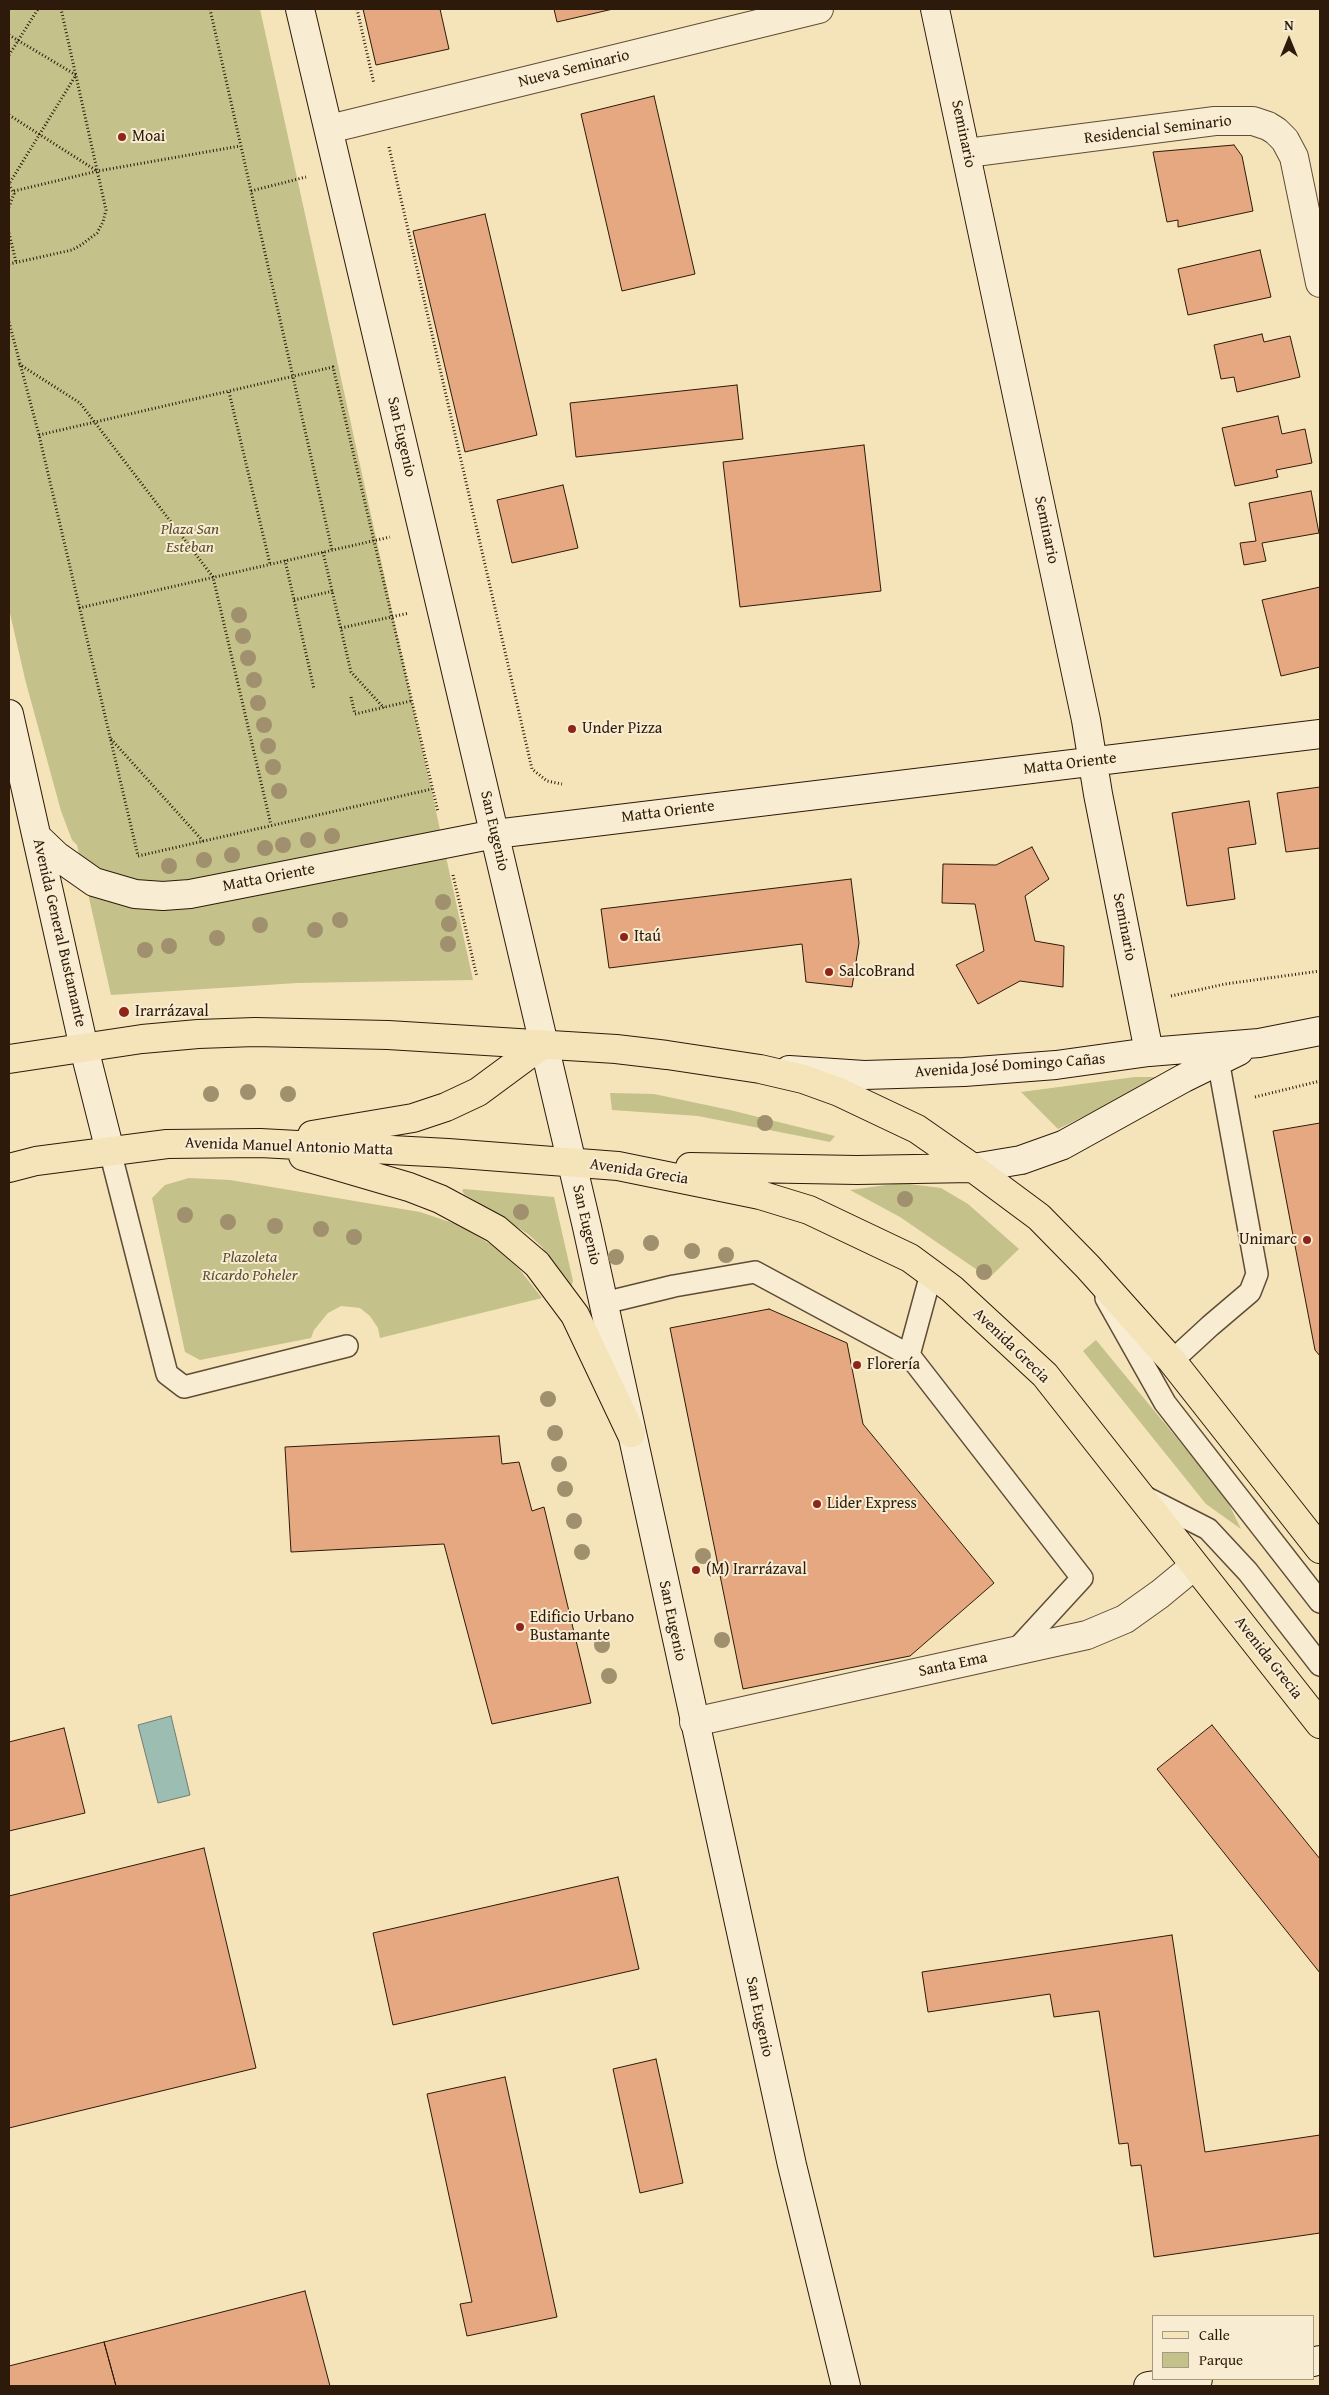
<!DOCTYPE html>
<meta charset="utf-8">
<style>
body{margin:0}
#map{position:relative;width:1329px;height:2395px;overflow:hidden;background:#f5e3ba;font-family:"Gentium Book Plus",serif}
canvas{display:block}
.frame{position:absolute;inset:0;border:10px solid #2d1a0a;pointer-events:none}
.legend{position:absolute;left:1152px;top:2315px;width:162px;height:65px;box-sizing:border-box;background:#f8edd2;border:1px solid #a79982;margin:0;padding:6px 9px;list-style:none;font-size:15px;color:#2d1a0a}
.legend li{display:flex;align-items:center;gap:10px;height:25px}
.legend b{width:25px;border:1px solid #a79982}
.north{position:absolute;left:1264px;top:15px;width:50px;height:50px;-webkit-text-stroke:4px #f8edd2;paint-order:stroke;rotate:0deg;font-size:14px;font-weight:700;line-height:20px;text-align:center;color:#2d1a0a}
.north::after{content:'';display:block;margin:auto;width:18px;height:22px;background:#2d1a0a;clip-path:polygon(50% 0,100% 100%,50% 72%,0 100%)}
</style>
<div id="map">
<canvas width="1329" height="2395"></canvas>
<div class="frame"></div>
<ul class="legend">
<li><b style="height:6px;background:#f5e3ba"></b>Calle</li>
<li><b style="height:14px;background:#c4c18a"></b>Parque</li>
</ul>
<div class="north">N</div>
</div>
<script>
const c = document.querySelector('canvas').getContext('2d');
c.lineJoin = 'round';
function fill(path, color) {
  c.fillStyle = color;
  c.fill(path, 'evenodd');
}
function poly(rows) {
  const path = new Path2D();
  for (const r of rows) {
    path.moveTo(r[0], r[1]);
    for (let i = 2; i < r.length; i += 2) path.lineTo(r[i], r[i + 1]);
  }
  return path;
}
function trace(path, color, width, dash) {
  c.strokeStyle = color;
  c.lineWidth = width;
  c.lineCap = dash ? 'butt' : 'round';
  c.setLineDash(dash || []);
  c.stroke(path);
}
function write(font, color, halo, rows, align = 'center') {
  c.font = font + ' "Gentium Book Plus",serif';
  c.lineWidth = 4;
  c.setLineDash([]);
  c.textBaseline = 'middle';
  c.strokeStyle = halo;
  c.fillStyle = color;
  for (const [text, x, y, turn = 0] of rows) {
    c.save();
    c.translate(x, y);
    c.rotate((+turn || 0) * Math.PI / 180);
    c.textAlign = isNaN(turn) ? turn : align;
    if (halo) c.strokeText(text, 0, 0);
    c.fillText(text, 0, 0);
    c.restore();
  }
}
fill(poly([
 [9,9,260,9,473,980,297,983,111,995,77,845,72,840,61,811,25,679,9,609],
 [1135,1077,1165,1077,1058,1129,1021,1092],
 [610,1093,654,1094,730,1110,835,1136,830,1142,698,1116,612,1110],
 [189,1178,230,1180,420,1212,459,1225,495,1247,520,1270,542,1298,380,1338,378,1328,370,1316,360,1308,341,1306,328,1313,314,1330,311,1338,200,1360,185,1352,152,1198,165,1185],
 [901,1183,941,1188,968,1204,1019,1249,989,1278,900,1217,850,1190],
 [464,1189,554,1197,573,1281,571,1287,569,1287,542,1247,528,1234,464,1194,462,1190],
 [1096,1340,1226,1498,1241,1529,1206,1504,1083,1351]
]), '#c4c18a');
const water = poly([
 [171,1716,190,1795,158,1803,138,1725,171,1716]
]);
fill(water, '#9cbeb2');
trace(water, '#707c6f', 1);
const building = poly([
 [363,9,440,9,449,49,376,65,363,9],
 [554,9,613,9,557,22,554,9],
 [654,96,695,274,622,291,581,114,654,96],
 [1234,145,1242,156,1253,211,1178,227,1178,220,1167,222,1153,152,1234,145],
 [485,214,537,435,465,452,413,231,485,214],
 [1260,250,1271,297,1188,315,1178,269,1260,250],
 [1262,334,1264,342,1290,336,1300,377,1237,392,1234,377,1221,379,1214,345,1262,334],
 [737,385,743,439,576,457,570,403,737,385],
 [1278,416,1282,434,1305,429,1312,463,1276,470,1278,477,1235,486,1222,428,1278,416],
 [864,445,881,591,740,607,723,462,864,445],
 [563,485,578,548,512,563,497,500,563,485],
 [1311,491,1319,533,1262,543,1266,561,1244,565,1240,543,1256,541,1249,503,1311,491],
 [1320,587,1320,667,1281,676,1262,600,1320,587],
 [1320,787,1320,848,1286,852,1277,793,1320,787],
 [1249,801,1256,844,1228,848,1235,899,1187,906,1172,813,1249,801],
 [1032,847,1049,879,1025,896,1035,941,1064,946,1063,987,1020,981,978,1004,956,965,984,951,975,904,942,903,943,864,996,865,1032,847],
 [851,879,859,943,852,987,806,982,802,944,609,968,601,909,851,879],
 [1320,1123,1320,1356,1315,1350,1273,1131,1320,1123],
 [769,1309,847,1343,863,1424,994,1583,910,1656,743,1689,670,1328,769,1309],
 [499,1436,502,1464,519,1462,532,1511,544,1507,591,1703,492,1724,444,1544,291,1552,285,1447,499,1436],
 [1212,1725,1320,1859,1320,1973,1157,1769,1212,1725],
 [64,1728,85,1813,9,1831,9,1742,64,1728],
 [204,1848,256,2068,9,2128,9,1896,204,1848],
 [618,1877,639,1969,393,2025,373,1933,618,1877],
 [1172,1935,1205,2152,1320,2135,1320,2233,1154,2257,1141,2165,1131,2166,1128,2143,1119,2144,1099,2011,1054,2017,1050,1994,928,2012,922,1972,1172,1935],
 [656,2059,683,2183,640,2193,613,2069,656,2059],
 [505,2077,557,2317,467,2336,460,2304,472,2302,427,2094,505,2077],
 [305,2291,330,2386,116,2386,104,2342,305,2291],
 [104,2342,116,2386,9,2386,9,2366,104,2342]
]);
fill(building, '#e6a880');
trace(building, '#2d1a0a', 1);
const lane = poly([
 [110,1151,167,1374,184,1387,347,1346],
 [1106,1298,1165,1403,1320,1602],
 [604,1303,674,1286,755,1272,909,1355,1082,1578,1015,1651],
 [909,1355,931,1274],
 [1172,1361,1210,1326,1250,1292,1257,1274,1218,1060],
 [1143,1496,1208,1529,1248,1572,1320,1665]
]);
const street = poly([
 [329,129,819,9],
 [967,153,1215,121,1253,121,1268,126,1276,131,1285,140,1294,157,1320,283],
 [694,1722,1087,1635,1125,1619,1160,1594,1194,1566]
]);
const secondary = poly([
 [300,9,587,1227,792,2165,846,2386],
 [935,9,1086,720,1098,794,1149,1052],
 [9,714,84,1048,110,1151],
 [37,837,57,856,94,882,135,894,163,896,190,894,495,834,1320,734],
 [789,1070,864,1075,964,1072,1056,1065,1149,1052,1259,1043,1320,1031],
 [973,1168,1021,1160,1063,1145,1184,1078,1239,1051],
 [1313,2362,1320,2360],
 [1148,2386,1198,2379]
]);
const primary = poly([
 [9,1059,142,1039,198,1034,255,1032,388,1035,616,1049,667,1055,760,1069,803,1079,839,1092,917,1129,973,1168,1039,1217,1088,1267,1172,1361,1320,1549],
 [312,1135,413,1118,446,1107,478,1092,543,1044],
 [303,1156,409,1187,440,1199,496,1229,537,1264,575,1315,631,1433],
 [690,1167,857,1170,973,1168],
 [9,1168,36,1161,167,1144,260,1143,448,1153,618,1166,760,1195,809,1210,910,1258,952,1289,1045,1375,1320,1724]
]);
trace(lane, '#5f4c36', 24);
trace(street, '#5f4c36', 30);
trace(secondary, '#2d1a0a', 30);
trace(primary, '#2d1a0a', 30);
trace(poly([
 [210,9,332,550],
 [357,9,374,84],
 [9,35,76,75,9,184],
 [9,55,38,9],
 [9,115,97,171],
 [389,147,532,769,547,781,562,784],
 [9,184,14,194,9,207],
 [14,191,98,171,240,146],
 [251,191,306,177],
 [9,233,16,262],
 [9,264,72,250,81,245,97,233,103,222,106,210,61,9],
 [9,322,39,435,138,856,432,789],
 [19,364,80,403,213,577,271,825],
 [229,392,270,564],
 [39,435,333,367,438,812],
 [323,552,351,672,384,708],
 [285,560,314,689],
 [294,600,333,591],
 [79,608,390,537],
 [341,628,409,613],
 [351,697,355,714,411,701],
 [111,739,203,841],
 [453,875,477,977],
 [1171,996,1225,984,1320,971],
 [1255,1097,1320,1081]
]), '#2d1a0a', 3, [1, 2.5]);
trace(lane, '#f8edd2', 21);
trace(street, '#f8edd2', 28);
trace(secondary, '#f8edd2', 28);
trace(primary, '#f5e3ba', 28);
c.fillStyle = '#a0906e';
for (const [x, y] of [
 [239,615],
 [243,636],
 [248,658],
 [254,680],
 [258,703],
 [264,725],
 [268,746],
 [273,767],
 [279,791],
 [332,836],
 [308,840],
 [283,845],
 [265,848],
 [232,855],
 [204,860],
 [169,866],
 [443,902],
 [340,920],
 [449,924],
 [260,925],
 [315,930],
 [217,938],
 [448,944],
 [169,946],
 [145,950],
 [248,1092],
 [211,1094],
 [288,1094],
 [765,1123],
 [905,1199],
 [521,1212],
 [185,1215],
 [228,1222],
 [275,1226],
 [321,1229],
 [354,1237],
 [651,1243],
 [692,1251],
 [726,1255],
 [616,1257],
 [984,1272],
 [548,1399],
 [555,1433],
 [559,1464],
 [565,1489],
 [574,1521],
 [582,1552],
 [703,1556],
 [722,1640],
 [602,1645],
 [609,1676]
]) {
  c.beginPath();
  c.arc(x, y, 8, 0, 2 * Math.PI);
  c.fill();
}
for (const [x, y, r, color] of [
 [122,137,5,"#8f2418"],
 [572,729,5,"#8f2418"],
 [624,937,5,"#8f2418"],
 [829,972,5,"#8f2418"],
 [124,1012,6,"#8f2418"],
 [1307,1240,5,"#8f2418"],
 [857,1365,5,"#8f2418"],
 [817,1504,5,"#8f2418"],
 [696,1570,5,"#8f2418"],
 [520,1627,5,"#8f2418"]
]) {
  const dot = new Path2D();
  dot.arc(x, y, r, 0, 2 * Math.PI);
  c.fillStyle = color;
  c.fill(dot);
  trace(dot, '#f8edd2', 2);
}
write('16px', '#2d1a0a', '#f8edd2', [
 ["Nueva Seminario",574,69,-14],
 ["Residencial Seminario",1158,130,-7],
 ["Seminario",963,134,78],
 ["San Eugenio",401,437,77],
 ["Seminario",1046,530,78],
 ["Matta Oriente",1070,764,-7],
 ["Matta Oriente",668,812,-7],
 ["San Eugenio",494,831,77],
 ["Matta Oriente",269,878,-11],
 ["Seminario",1124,927,79],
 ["Avenida General Bustamante",59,933,77],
 ["Avenida José Domingo Cañas",1010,1066,-4],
 ["Avenida Manuel Antonio Matta",289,1147,2],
 ["Avenida Grecia",639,1172,9],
 ["San Eugenio",586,1225,77],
 ["Avenida Grecia",1011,1346,44],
 ["San Eugenio",672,1621,78],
 ["Avenida Grecia",1268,1658,52],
 ["Santa Ema",953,1665,-12],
 ["San Eugenio",759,2017,78]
]);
write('16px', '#2d1a0a', '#f8edd2', [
 ["Moai",132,137],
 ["Under Pizza",582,729],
 ["Itaú",634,937],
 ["SalcoBrand",839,972],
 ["Irarrázaval",135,1012],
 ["Unimarc",1297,1240,"right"],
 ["Florería",867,1365],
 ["Lider Express",827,1504],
 ["(M) Irarrázaval",706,1570],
 ["Edificio Urbano",530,1618],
 ["Bustamante",530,1636]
], 'left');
write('italic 16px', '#5a4c30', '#f8edd2', [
 ["Plaza San",190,530],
 ["Esteban",190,548],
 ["Plazoleta",250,1258],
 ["Ricardo Poheler",250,1276]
]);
</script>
